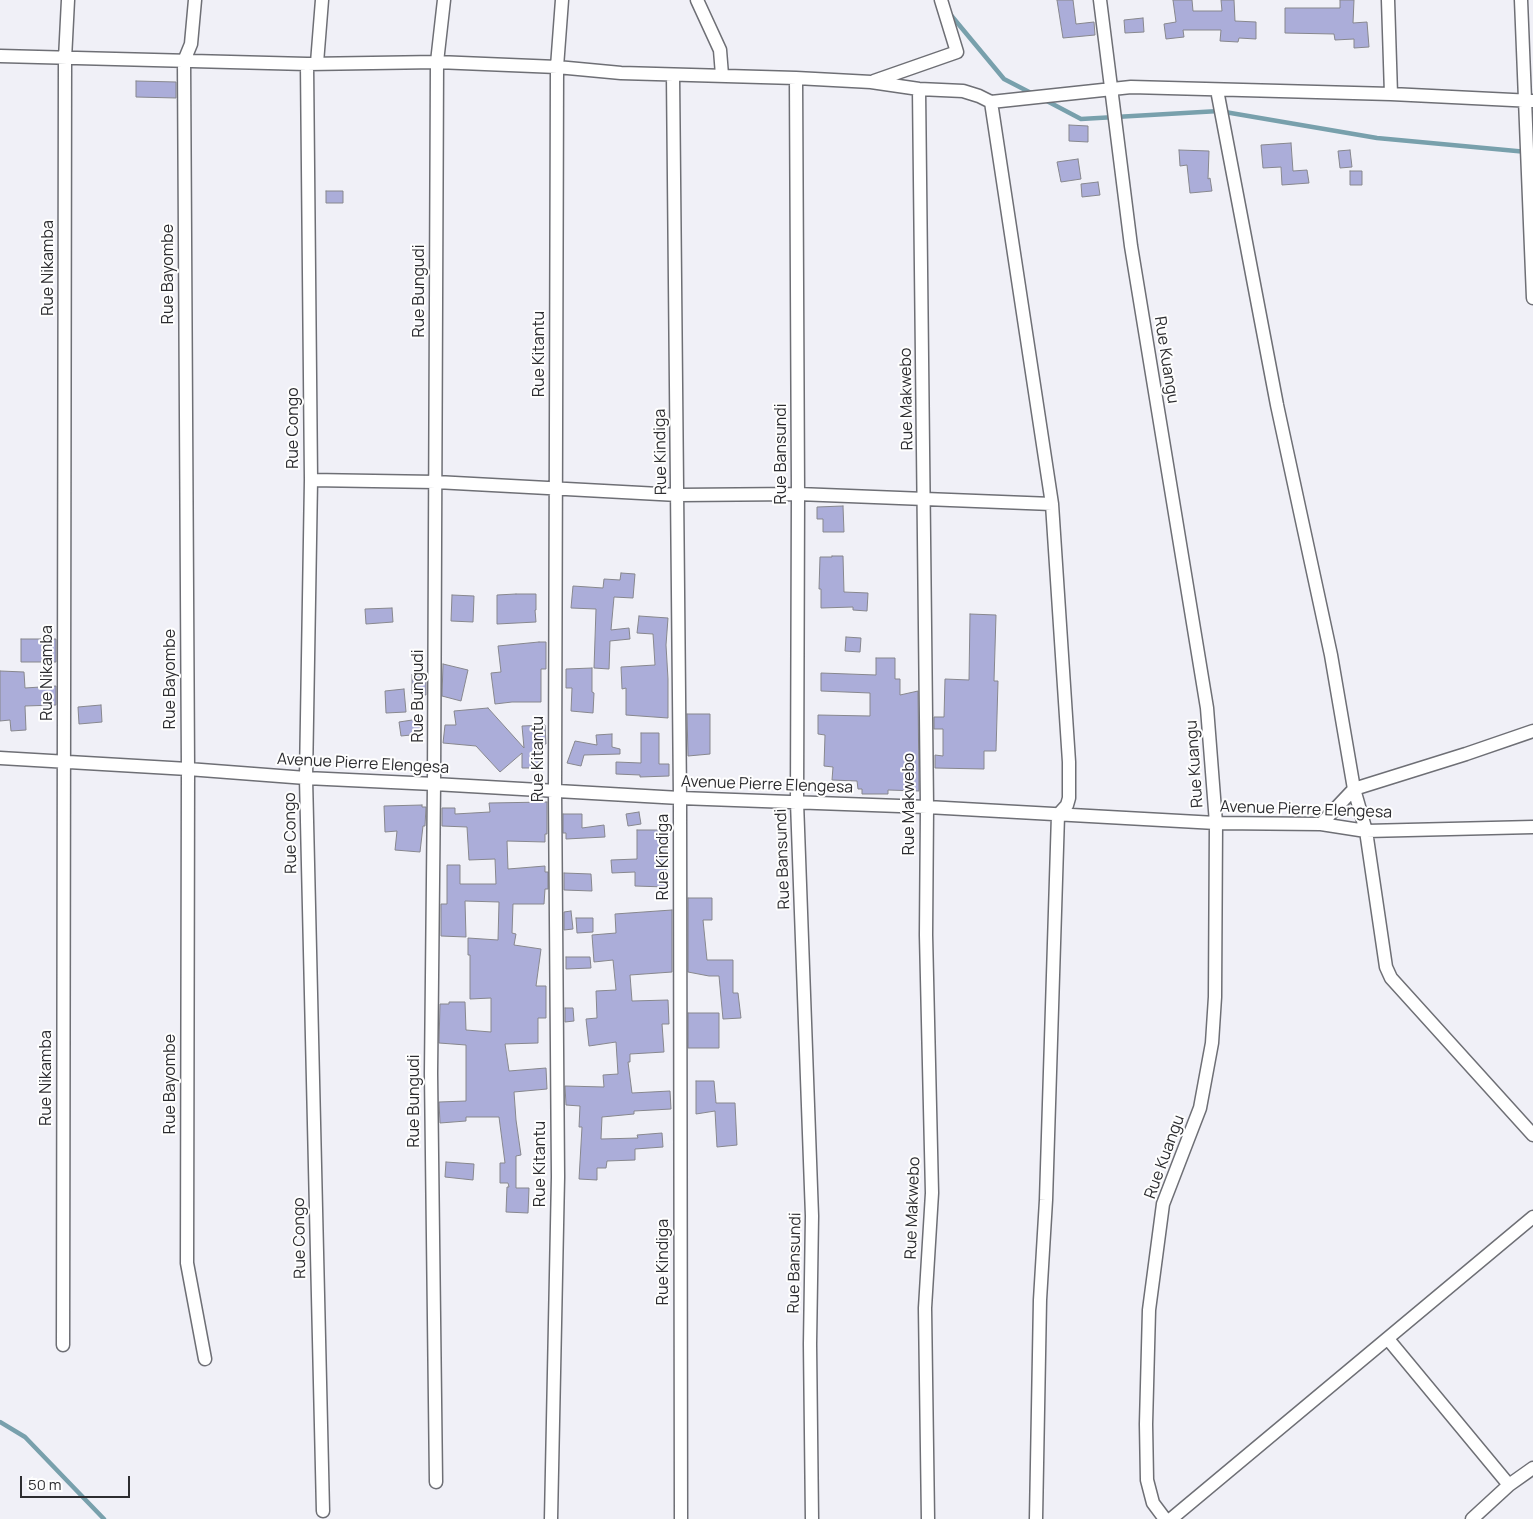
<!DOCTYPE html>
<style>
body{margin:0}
#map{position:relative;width:1533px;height:1519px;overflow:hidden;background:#f0f0f7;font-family:Manrope,sans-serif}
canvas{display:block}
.scale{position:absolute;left:20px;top:1476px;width:110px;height:22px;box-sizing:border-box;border:2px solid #2d2d30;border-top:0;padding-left:6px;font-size:15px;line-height:18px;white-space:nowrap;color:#2d2d30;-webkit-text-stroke:4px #fefefe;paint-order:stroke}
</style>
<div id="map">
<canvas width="1533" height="1519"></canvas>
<div class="scale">50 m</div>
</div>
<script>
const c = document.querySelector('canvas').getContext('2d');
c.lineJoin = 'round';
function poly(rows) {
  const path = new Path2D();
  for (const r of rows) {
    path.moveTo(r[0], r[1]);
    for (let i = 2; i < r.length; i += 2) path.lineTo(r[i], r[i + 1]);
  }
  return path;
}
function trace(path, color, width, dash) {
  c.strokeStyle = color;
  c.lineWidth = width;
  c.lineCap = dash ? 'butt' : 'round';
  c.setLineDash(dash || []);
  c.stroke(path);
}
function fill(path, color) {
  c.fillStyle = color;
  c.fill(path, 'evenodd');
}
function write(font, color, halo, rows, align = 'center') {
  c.font = font + ' Manrope,sans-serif';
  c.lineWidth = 4;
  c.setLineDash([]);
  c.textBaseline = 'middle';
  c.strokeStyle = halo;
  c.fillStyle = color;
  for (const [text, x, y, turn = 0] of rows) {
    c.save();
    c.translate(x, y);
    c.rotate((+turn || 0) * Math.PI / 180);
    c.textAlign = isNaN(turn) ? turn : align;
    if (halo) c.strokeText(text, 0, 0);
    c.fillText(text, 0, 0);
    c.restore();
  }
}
trace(poly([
 [950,14,1004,79,1033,94],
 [1045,100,1081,119,1219,111,1377,138,1527,152],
 [0,1422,25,1437,104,1519]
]), '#78a0ac', 4.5);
const building = poly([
 [1057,0,1073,0,1076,24,1094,22,1095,35,1063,38,1057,0],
 [1173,0,1192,0,1193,11,1222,11,1221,0,1234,0,1235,21,1256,22,1256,39,1239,38,1238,42,1220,41,1221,30,1183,30,1184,37,1166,39,1164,24,1176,22,1173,0],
 [1340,0,1354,0,1353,23,1367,22,1369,47,1354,48,1354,39,1335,40,1334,34,1285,33,1285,8,1340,8,1340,0],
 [1143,18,1144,32,1125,33,1124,20,1143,18],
 [136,81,176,82,176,98,136,97,136,81],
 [1069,125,1088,126,1088,142,1069,141,1069,125],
 [1291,143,1293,171,1307,170,1309,183,1282,185,1281,167,1263,168,1261,145,1291,143],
 [1179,150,1209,151,1208,179,1210,178,1212,191,1190,193,1187,165,1180,166,1179,150],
 [1350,150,1352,167,1340,168,1338,151,1350,150],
 [1078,159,1081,179,1061,182,1057,162,1078,159],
 [1350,171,1362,171,1362,185,1350,185,1350,171],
 [1098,182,1100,195,1082,197,1081,184,1098,182],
 [326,191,343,191,343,203,326,203,326,191],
 [843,506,844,532,823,532,823,519,817,519,817,507,843,506],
 [832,556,843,556,844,592,868,593,867,611,853,610,853,607,821,608,821,589,819,589,820,557,832,557,832,556],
 [621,573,635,574,633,598,614,597,611,630,629,628,630,639,610,641,609,669,594,668,596,609,571,608,573,586,603,588,604,579,620,580,621,573],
 [516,594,536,594,536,610,535,610,536,622,497,624,497,595,516,594],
 [452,595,474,596,473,622,451,621,452,595],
 [392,608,393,622,366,624,365,609,392,608],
 [970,614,996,615,994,681,998,681,996,751,984,751,984,769,935,768,935,755,943,756,943,729,934,729,934,717,944,717,945,679,969,680,970,614],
 [639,616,668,618,666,645,668,679,668,718,626,715,626,688,622,689,621,667,655,665,653,634,637,633,639,616],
 [846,637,861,638,860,652,845,651,846,637],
 [21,639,56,639,56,662,21,662,21,639],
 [539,642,546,642,546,669,541,669,541,702,512,702,495,704,491,673,501,672,498,646,539,642],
 [876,658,895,658,895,679,900,679,900,695,918,691,919,791,888,790,888,794,862,794,862,789,858,789,857,781,832,780,833,767,824,766,825,735,818,734,818,715,870,716,870,693,821,691,821,673,876,675,876,658],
 [443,664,468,670,461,701,442,696,443,664],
 [592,668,592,692,594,693,593,713,571,711,572,688,566,688,566,669,592,668],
 [0,671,24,672,25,688,56,686,56,705,25,706,26,730,11,731,10,720,0,721,0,671],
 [426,673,426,695,412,694,412,674,426,673],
 [404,689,406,712,386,713,385,691,404,689],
 [101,705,102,722,79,724,78,707,101,705],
 [488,708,524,748,522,726,545,725,546,744,538,744,539,765,541,768,522,768,522,753,500,772,476,746,443,743,445,725,456,725,454,711,488,708],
 [687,714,710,714,710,754,688,756,687,714],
 [419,719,421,734,401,736,399,722,419,719],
 [641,733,659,733,659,764,669,764,669,776,640,777,640,775,616,774,616,762,641,763,641,733],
 [612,734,612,747,620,749,620,754,584,755,581,766,567,763,575,741,597,745,596,735,612,734],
 [547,802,547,834,545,834,545,842,507,841,508,869,545,866,545,872,548,872,548,889,545,889,544,904,513,904,512,933,516,934,514,945,541,949,536,986,546,986,546,1018,538,1018,538,1043,505,1044,509,1071,546,1068,547,1089,514,1092,516,1120,521,1155,516,1156,516,1188,529,1188,528,1213,506,1212,507,1187,509,1187,508,1183,500,1183,500,1163,505,1163,499,1117,466,1117,466,1121,440,1123,439,1102,466,1101,466,1045,439,1043,440,1004,449,1004,449,1002,465,1002,466,1030,491,1032,491,998,470,999,470,955,468,955,468,938,498,940,499,902,465,901,466,937,441,936,441,904,447,904,447,865,460,865,460,884,496,884,495,859,469,860,467,827,442,826,442,808,455,808,455,814,490,812,489,803,547,802],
 [422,805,422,807,426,807,425,826,423,826,420,852,395,850,397,831,385,832,384,806,422,805],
 [639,812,641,824,628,826,626,814,639,812],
 [563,814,582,814,582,828,604,825,605,837,566,839,566,833,563,833,563,814],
 [637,830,666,830,666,887,635,886,635,872,612,873,611,860,637,859,637,830],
 [564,873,591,874,592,891,564,890,564,873],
 [688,898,712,898,712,920,703,920,707,960,733,960,733,993,738,993,741,1018,723,1019,719,976,709,976,688,972,688,898],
 [672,910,672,972,630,975,632,1001,668,1000,669,1024,662,1024,664,1052,630,1054,630,1062,628,1062,632,1093,670,1091,671,1109,634,1111,634,1114,602,1117,601,1139,638,1138,637,1135,662,1133,663,1147,635,1149,635,1160,607,1161,606,1168,597,1168,597,1180,579,1179,582,1127,579,1127,580,1106,566,1105,565,1086,604,1087,603,1075,618,1074,616,1042,589,1046,586,1019,597,1018,596,991,616,990,613,960,594,962,592,935,616,933,615,914,672,910],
 [571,911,573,929,564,930,564,912,571,911],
 [576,918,593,918,593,932,577,933,576,918],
 [566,957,590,957,591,968,566,969,566,957],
 [565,1008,573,1008,574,1021,565,1022,565,1008],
 [688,1013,719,1013,719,1048,688,1048,688,1013],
 [696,1081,714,1081,716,1103,735,1103,737,1145,717,1147,715,1111,696,1114,696,1081],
 [446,1162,474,1164,473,1180,445,1177,446,1162]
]);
fill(building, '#abadd9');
trace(building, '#87878d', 1);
const minor = poly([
 [195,0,191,44,184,61,188,769,187,1263,205,1359],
 [697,0,720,50,722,75],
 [1100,0,1131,246,1207,708,1216,823,1215,997,1212,1043,1200,1108,1163,1204,1149,1310,1146,1424,1147,1480,1153,1503,1165,1519],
 [1388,0,1391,94],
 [1521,0,1533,298],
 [0,56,307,64,437,62,557,67,621,73,796,78,871,82,919,89,963,91,979,96,991,102,1131,87,1391,94,1533,101],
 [317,63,322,0],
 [307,64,311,480,306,778,323,1511],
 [673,75,680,798,681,1519],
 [796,78,798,494,797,802,812,1216,810,1344,812,1519],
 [874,81,957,52,941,0],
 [919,89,927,807,926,935,932,1193,925,1308,928,1519],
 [1217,90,1277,405,1331,655,1354,789,1366,831,1386,967,1391,978,1533,1135],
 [991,102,1052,504,1069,762,1069,798,1067,805,1058,815,1046,1200,1040,1300,1036,1519],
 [311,480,436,482,678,495,798,494,1052,504],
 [0,758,188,769,306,778,434,784,680,798,927,807,1216,823,1321,824,1366,831,1533,827],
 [1321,824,1354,789,1466,754,1533,731],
 [1388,1339,1509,1485],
 [63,1345,65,59,68,0],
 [436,1482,431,1073,434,784,437,62,444,0],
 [551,1519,558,1177,555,791,557,67,562,0],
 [1171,1519,1533,1217],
 [1472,1519,1509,1485,1533,1468]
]);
trace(minor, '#6e6f75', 15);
trace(minor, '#fff', 12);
write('16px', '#2d2d30', '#fefefe', [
 ["Rue Nikamba",49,268,-90],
 ["Rue Bayombe",169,274,-90],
 ["Rue Bungudi",420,291,-90],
 ["Rue Kitantu",540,354,-90],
 ["Rue Kuangu",1166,360,81],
 ["Rue Makwebo",907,399,-91],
 ["Rue Congo",294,428,-90],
 ["Rue Kindiga",661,452,-91],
 ["Rue Bansundi",782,454,-90],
 ["Rue Nikamba",48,673,-90],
 ["Rue Bayombe",171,679,-90],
 ["Rue Bungudi",419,696,-90],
 ["Rue Kitantu",539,759,-90],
 ["Avenue Pierre Elengesa",363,764,3],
 ["Rue Kuangu",1195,764,-94],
 ["Avenue Pierre Elengesa",767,785,2],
 ["Rue Makwebo",910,804,-90],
 ["Avenue Pierre Elengesa",1306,810,2],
 ["Rue Congo",291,833,-91],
 ["Rue Kindiga",664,857,-90],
 ["Rue Bansundi",783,859,-92],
 ["Rue Nikamba",47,1078,-90],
 ["Rue Bayombe",171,1084,-90],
 ["Rue Bungudi",415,1101,-90],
 ["Rue Kuangu",1165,1157,-70],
 ["Rue Kitantu",541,1164,-90],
 ["Rue Makwebo",913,1208,-88],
 ["Rue Congo",300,1238,-91],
 ["Rue Kindiga",664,1262,-90],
 ["Rue Bansundi",795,1263,-89]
]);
</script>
